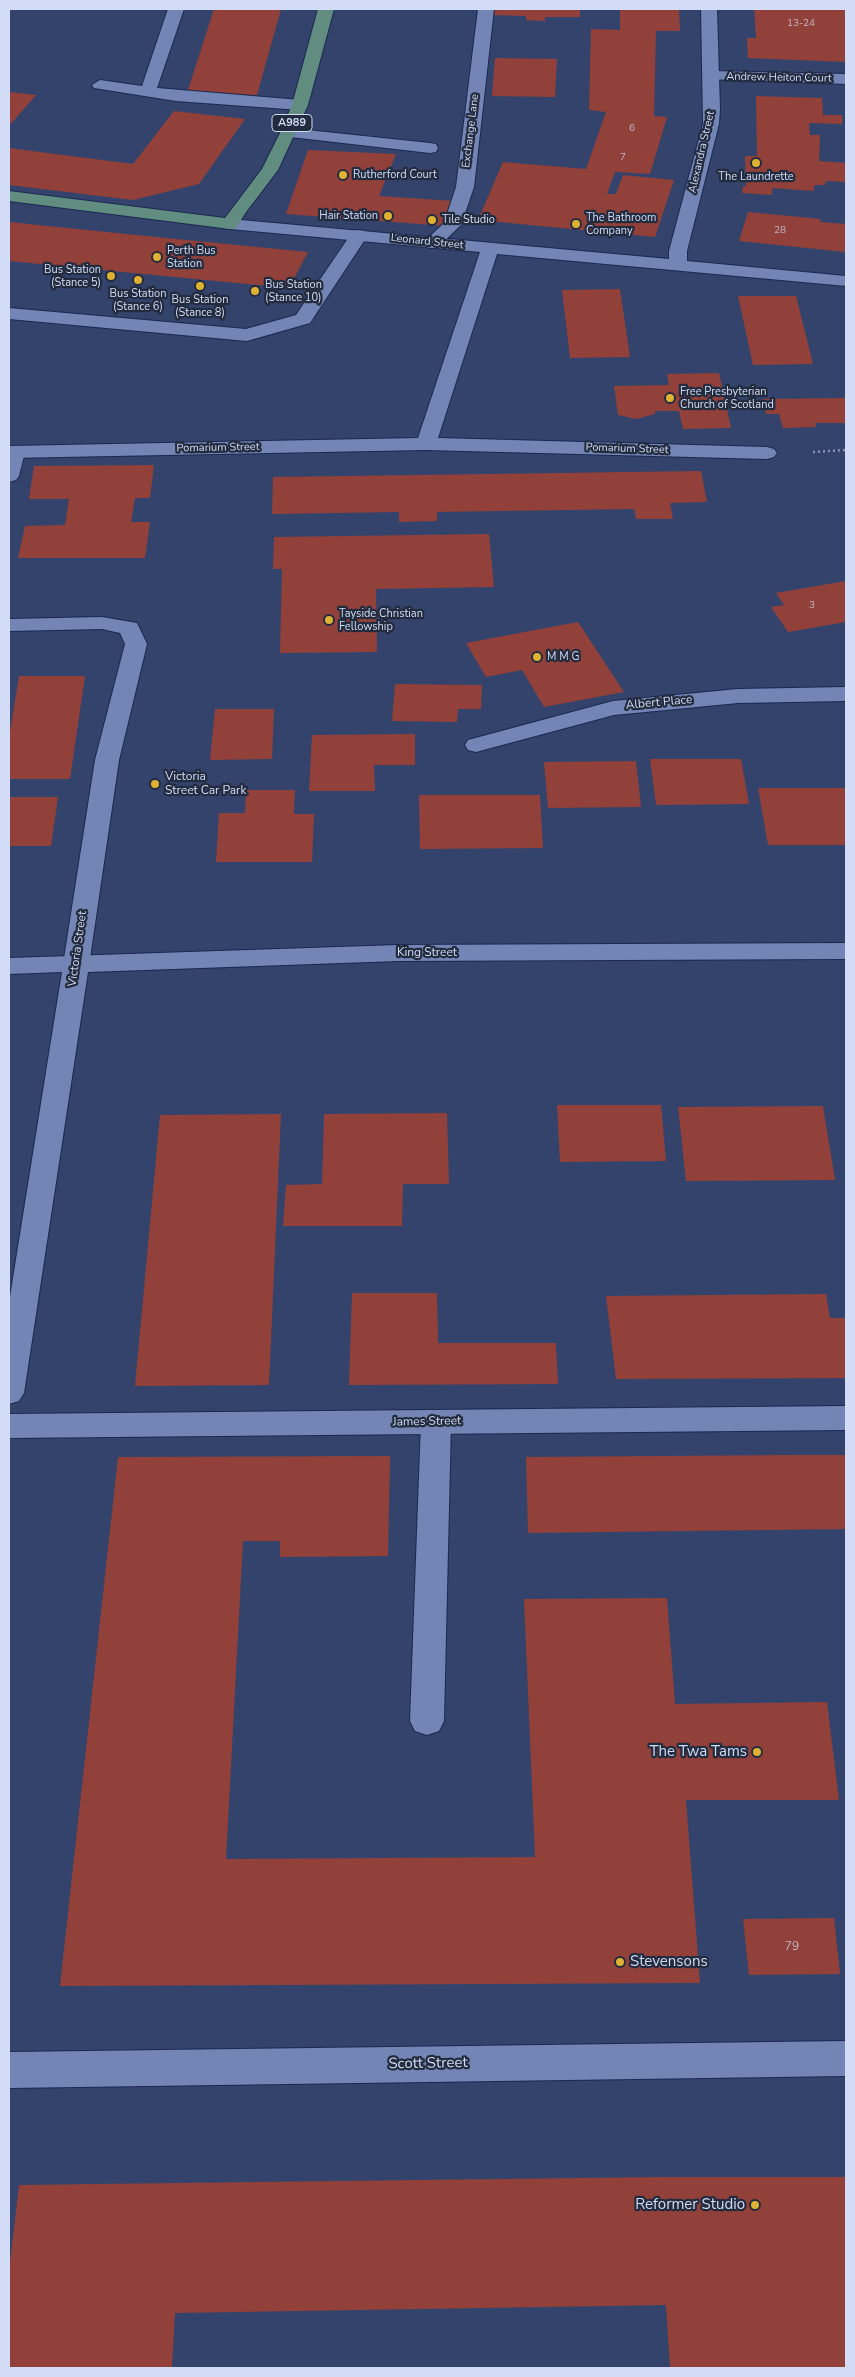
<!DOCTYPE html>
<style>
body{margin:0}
#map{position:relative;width:855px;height:2377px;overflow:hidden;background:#34436c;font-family:"Nunito Sans",sans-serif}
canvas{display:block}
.frame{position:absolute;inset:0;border:10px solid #d2dcf6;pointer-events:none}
</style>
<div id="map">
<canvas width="855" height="2377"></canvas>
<div class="frame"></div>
</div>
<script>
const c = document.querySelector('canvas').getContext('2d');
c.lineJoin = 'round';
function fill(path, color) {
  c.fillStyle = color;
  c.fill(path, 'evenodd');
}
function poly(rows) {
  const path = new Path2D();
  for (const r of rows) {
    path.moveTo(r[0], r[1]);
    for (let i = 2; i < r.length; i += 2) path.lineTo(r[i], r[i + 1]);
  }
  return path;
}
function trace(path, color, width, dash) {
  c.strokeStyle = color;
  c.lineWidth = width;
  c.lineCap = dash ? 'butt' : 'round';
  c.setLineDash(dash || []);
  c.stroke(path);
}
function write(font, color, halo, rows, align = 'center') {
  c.font = font + ' "Nunito Sans",sans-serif';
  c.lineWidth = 4.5;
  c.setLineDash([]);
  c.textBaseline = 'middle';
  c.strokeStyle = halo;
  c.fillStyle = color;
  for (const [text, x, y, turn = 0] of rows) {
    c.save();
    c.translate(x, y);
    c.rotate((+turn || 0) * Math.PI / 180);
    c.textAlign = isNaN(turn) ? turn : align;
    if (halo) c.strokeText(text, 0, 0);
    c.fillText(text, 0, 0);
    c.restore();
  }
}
fill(poly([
 [214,9,281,9,257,95,187,93],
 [492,9,580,9,580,17,545,17,545,21,526,20,526,16,491,15],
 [620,9,679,9,680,31,656,31,654,116,667,117,650,174,615,172,607,194,616,194,623,175,674,180,655,237,478,220,503,162,586,169,606,112,589,110,591,29,620,30],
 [754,9,846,9,846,62,748,58,747,38,756,38],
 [495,58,557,59,555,97,492,96],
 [9,92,36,95,9,126],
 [756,96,822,98,823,115,842,115,842,124,809,123,810,135,820,135,819,161,846,163,846,182,826,181,825,185,815,185,813,191,773,188,771,195,742,193,743,186,746,186,745,156,757,156],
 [174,111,245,119,199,184,133,200,9,185,9,148,133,164],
 [308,150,396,154,379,196,455,201,446,226,286,214],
 [748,212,821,219,820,222,846,224,846,252,739,241],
 [9,222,136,235,308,252,289,288,9,261],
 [620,289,630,357,570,358,562,290],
 [738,296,796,296,813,364,753,365],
 [719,373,731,428,683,429,679,411,655,411,655,414,636,419,618,415,614,386,669,385,667,374],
 [846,398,846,423,815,423,816,427,783,428,779,414,766,414,762,399],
 [154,465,150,498,135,498,131,522,150,522,145,558,18,558,25,526,65,525,69,499,29,499,34,466],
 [701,471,707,502,670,503,673,519,636,519,634,509,437,512,437,521,399,522,399,512,272,514,273,477],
 [489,534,494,587,376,589,377,652,280,653,282,569,273,569,274,537],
 [846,581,846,622,788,632,771,607,784,605,776,593],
 [578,622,624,692,544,707,522,670,486,677,466,643],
 [19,676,85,676,70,779,9,779,9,738],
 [395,684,482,685,481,709,458,709,457,722,392,721],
 [215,709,274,709,272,759,210,760],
 [415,734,415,765,374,765,375,791,309,791,312,735],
 [650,759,741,759,749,804,656,805],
 [636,761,641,807,548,808,544,762],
 [758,788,846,788,846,845,768,845],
 [246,790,295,790,294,814,314,814,312,862,216,862,219,813,245,813],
 [419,795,540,795,543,848,420,849],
 [9,797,58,797,51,846,9,846],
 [557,1105,661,1105,666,1161,560,1162],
 [823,1106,835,1180,686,1181,678,1107],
 [447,1113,449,1184,403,1184,402,1226,283,1226,286,1185,322,1184,324,1114],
 [281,1114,269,1385,135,1386,160,1115],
 [352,1293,437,1293,438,1343,556,1343,558,1384,349,1385],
 [826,1294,830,1318,846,1318,846,1378,616,1379,606,1296],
 [795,1455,846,1455,846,1529,528,1533,526,1457],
 [390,1456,388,1556,280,1557,280,1541,243,1541,226,1859,535,1857,524,1599,667,1598,675,1704,827,1702,839,1800,686,1800,700,1983,60,1986,118,1457],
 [834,1918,840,1974,749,1975,743,1919],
 [659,2177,846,2177,846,2368,670,2368,666,2305,175,2313,172,2368,9,2368,9,2272,19,2185]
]), '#914139');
const service = poly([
 [168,9,184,9,157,88,300,100,308,105,306,108,300,110,176,101,94,88,92,85,100,80,142,86,168,9],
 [478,9,494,9,474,187,461,225,438,247,432,248,426,247,423,243,444,223,456,187,478,9],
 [711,71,846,74,846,84,705,79,703,76,705,73,711,71],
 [288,128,430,143,436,144,438,148,436,152,430,153,282,136,280,133,282,130,288,128],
 [359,230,365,231,368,235,310,323,247,341,9,319,9,308,246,329,296,315,353,231,359,230],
 [15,446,22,448,25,452,19,476,16,480,9,482,9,448,15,446],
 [102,617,137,623,147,644,119,760,89,965,85,971,76,973,67,971,63,965,95,760,125,644,120,633,102,629,9,631,9,619,102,617],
 [846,687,846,701,738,703,614,715,476,752,468,750,465,745,468,740,613,701,738,689,846,687],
 [436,1410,447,1414,451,1422,444,1721,439,1731,427,1735,415,1731,410,1721,421,1422,425,1414,436,1410]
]);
const minor = poly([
 [701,9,717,9,720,109,719,124,687,251,687,261,846,276,846,286,497,254,438,438,767,447,774,449,777,453,774,457,767,459,426,450,9,458,9,446,418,438,480,252,230,229,224,228,221,224,224,220,230,219,669,259,669,251,703,124,701,9],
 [846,943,846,959,398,961,88,972,24,1393,19,1401,9,1404,9,1303,62,972,9,974,9,958,398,945,846,943],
 [846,1406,846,1430,9,1438,9,1414,846,1406],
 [846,2041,846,2076,9,2088,9,2052,846,2041]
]);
const primary = poly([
 [318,9,334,9,308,105,278,170,246,212,236,228,230,229,9,201,9,191,225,218,262,169,280,133,292,105,318,9]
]);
trace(service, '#1b2850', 2);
trace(minor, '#1b2850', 2);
trace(primary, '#1b2850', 2);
trace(poly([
 [813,452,846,450]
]), '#8995b6', 2.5, [2, 3]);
fill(service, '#7385b4');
fill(minor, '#7385b4');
fill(primary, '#608d80');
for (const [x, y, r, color] of [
 [756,163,5,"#deb133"],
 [343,175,5,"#deb133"],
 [388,216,5,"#deb133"],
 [432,220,5,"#deb133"],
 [576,224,5,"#deb133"],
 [157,257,5,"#deb133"],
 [111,276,5,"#deb133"],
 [138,280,5,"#deb133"],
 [200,286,5,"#deb133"],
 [255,291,5,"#deb133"],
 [670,398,5,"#deb133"],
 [329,620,5,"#deb133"],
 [537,657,5,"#deb133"],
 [155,784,5,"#deb133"],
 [757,1752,5,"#deb133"],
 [620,1962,5,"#deb133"],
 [755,2205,5,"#deb133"]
]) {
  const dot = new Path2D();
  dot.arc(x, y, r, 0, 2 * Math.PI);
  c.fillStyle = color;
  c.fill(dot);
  trace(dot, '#232b3e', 2);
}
write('10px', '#c2b5c7', null, [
 ["13-24",801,24],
 ["6",632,129],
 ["7",623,158],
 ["28",780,231],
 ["3",812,606]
]);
write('11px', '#d2dcf6', '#232b3e', [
 ["Andrew Heiton Court",779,78,1],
 ["Exchange Lane",471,131,-83],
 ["Alexandra Street",702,152,-77],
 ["Leonard Street",427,242,6],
 ["Pomarium Street",218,448,-1],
 ["Pomarium Street",627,449,2]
]);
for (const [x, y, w] of [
 [292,123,40]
]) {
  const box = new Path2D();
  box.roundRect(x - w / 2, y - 8.5, w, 17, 4);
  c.fillStyle = '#232b3e';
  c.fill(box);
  trace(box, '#d2dcf6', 1);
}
write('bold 11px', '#d2dcf6', null, [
 ["A989",292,123]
]);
write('11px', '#d2dcf6', '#232b3e', [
 ["Rutherford Court",353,175],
 ["The Laundrette",756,177,"center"],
 ["Hair Station",378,216,"right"],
 ["The Bathroom",586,218],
 ["Company",586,231],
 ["Tile Studio",442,220],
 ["Perth Bus",167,251],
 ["Station",167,264],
 ["Bus Station",101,270,"right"],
 ["(Stance 5)",101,283,"right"],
 ["Bus Station",265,285],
 ["(Stance 10)",265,298],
 ["Bus Station",138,294,"center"],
 ["(Stance 6)",138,307,"center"],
 ["Bus Station",200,300,"center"],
 ["(Stance 8)",200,313,"center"],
 ["Free Presbyterian",680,392],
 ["Church of Scotland",680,405],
 ["Tayside Christian",339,614],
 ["Fellowship",339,627],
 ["M M G",547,657]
], 'left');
write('12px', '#d2dcf6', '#232b3e', [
 ["Albert Place",659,703,-5],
 ["Victoria Street",78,949,-82],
 ["King Street",427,953],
 ["James Street",427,1422,-1]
]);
write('12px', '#d2dcf6', '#232b3e', [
 ["Victoria",165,777],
 ["Street Car Park",165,791]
], 'left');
write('12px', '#c2b5c7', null, [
 ["79",792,1947]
]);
write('15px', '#d2dcf6', '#232b3e', [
 ["The Twa Tams",747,1752],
 ["Stevensons",630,1962,"left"],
 ["Reformer Studio",745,2205]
], 'right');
write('15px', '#d2dcf6', '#232b3e', [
 ["Scott Street",428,2064,-1]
]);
</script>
